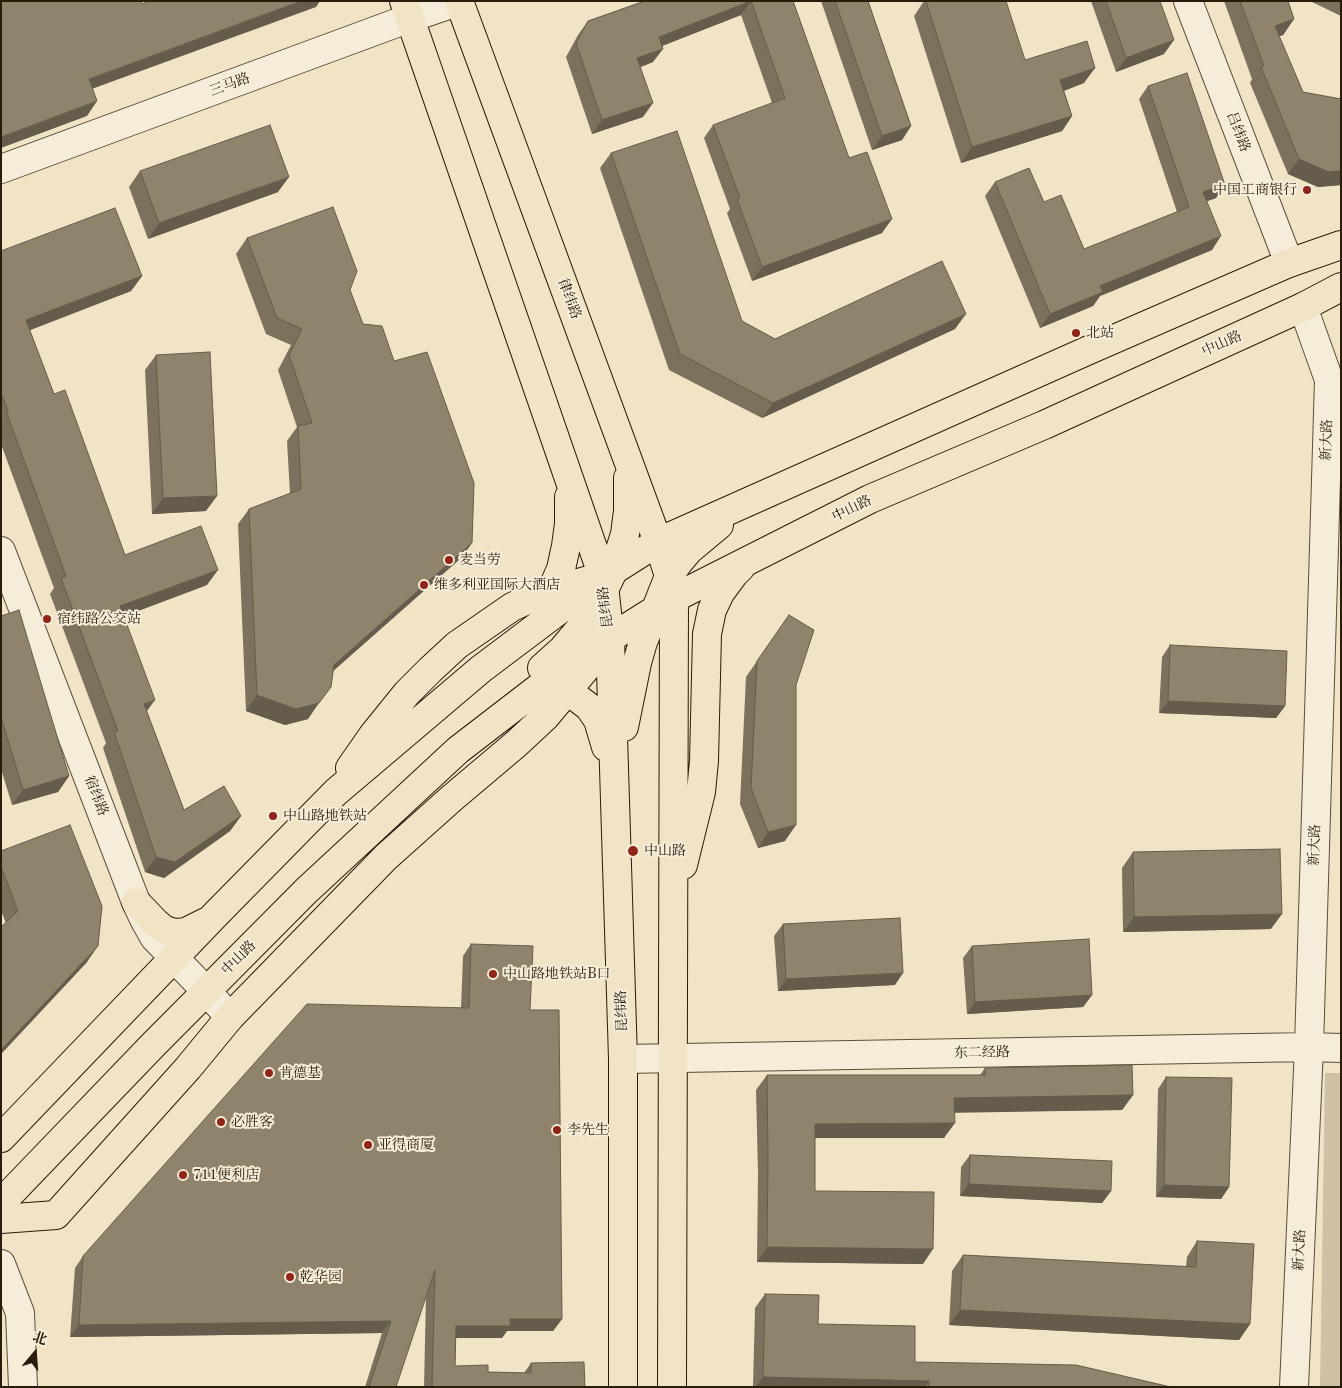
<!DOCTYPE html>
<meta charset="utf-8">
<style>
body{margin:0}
#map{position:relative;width:1342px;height:1388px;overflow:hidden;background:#f0e3c6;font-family:"Old Standard TT","Noto Serif SC",serif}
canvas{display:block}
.frame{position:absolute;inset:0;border:2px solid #291c0a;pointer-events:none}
.north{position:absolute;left:10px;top:1328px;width:50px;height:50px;-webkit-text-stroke:4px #f5edda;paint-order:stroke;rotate:18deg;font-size:14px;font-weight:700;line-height:20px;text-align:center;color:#291c0a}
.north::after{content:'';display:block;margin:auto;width:18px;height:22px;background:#291c0a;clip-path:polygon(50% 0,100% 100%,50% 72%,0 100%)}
</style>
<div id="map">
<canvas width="1342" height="1388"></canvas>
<div class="frame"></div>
<div class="north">北</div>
</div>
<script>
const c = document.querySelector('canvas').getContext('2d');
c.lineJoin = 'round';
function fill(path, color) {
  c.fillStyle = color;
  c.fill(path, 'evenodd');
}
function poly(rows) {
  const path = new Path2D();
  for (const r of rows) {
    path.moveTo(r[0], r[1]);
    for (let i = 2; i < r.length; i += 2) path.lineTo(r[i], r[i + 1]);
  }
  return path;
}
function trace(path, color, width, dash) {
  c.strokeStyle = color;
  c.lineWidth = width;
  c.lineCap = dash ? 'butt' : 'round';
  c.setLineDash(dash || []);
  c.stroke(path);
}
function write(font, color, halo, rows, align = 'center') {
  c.font = font + ' "Old Standard TT","Noto Serif SC",serif';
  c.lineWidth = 4;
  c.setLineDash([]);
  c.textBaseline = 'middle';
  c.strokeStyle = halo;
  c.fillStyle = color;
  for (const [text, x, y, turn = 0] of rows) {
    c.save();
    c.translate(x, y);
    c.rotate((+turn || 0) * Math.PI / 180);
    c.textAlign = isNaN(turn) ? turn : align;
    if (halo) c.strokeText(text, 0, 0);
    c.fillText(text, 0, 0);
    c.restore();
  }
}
fill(poly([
 [1325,1073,1341,1073,1341,1387,1320,1387]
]), '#cec1a6');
const minor = poly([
 [1188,1,1289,263],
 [1,169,410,18,460,1],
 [1,551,136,902,145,921,154,937,206,991,230,1017],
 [623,1059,1309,1047,1341,1048],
 [1,1264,20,1313,23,1387],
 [1294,1387,1309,1047,1329,380,1303,307]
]);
const major = poly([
 [404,1,603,577,610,639,623,1059,623,1387],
 [459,1,658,542,669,576,674,598,672,1387],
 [546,603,561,569,566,546,569,524,569,497],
 [542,668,562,650,584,624,596,607,614,569,625,534,628,511,628,478],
 [548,697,565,694,576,697,589,707,598,720,606,747],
 [624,727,637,663,643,642,669,576,678,563,689,550,719,525],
 [350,768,373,735,407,693,430,670,457,645,512,607,540,594,589,580],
 [683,865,701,792,704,761,707,634,712,610,720,593,734,574,741,567],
 [136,902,156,923,163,929,171,932,177,933,186,932,206,922],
 [1,1138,216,914,336,792,481,669,603,577,658,542,1089,350,1289,263,1341,245],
 [1,1203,153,1045,306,891,458,750,571,663,674,598,870,499,1044,425,1303,307,1341,287],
 [1,1219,56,1215,188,1068,230,1017,386,857,452,798,516,744,545,717,593,660]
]);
trace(minor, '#5b4e39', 30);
trace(major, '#291c0a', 30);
trace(minor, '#f5edda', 28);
trace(major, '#f0e3c6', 28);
fill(poly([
 [641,1,793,1,849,158,882,233,752,281,727,213,730,209,704,138,713,125,772,103,741,15,662,46,653,62,641,67,643,117,592,134,566,57,578,35,588,21,641,2],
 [821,1,868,1,911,126,902,140,872,150],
 [924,1,959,1,1025,60,1084,83,1064,91,1072,116,1062,131,961,163,914,16],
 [1091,1,1160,1,1164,54,1116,72],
 [1224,1,1288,1,1294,19,1283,35,1279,36,1303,92,1341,99,1341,185,1318,187,1288,174,1250,83,1252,79],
 [1310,1,1341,1,1341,16],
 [1148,86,1216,198,1207,201,1212,250,1100,296,1093,306,1040,328,985,196,995,182,1044,202,1084,249,1177,212,1139,99],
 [611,153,742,321,775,339,955,329,762,418,669,370,600,168],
 [140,171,278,192,148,239,129,187],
 [247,238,350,290,363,324,394,361,472,543,461,558,333,671,308,719,285,725,246,711,238,524,249,509,290,494,287,441,297,427,278,370,291,345,266,334,236,254],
 [1,251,142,276,131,291,29,330,54,394,125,555,207,585,124,616,147,712,184,810,241,816,230,831,164,878,145,872,103,748,106,743,50,594,54,588,1,444],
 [156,355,206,511,152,514,145,370],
 [789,615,796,685,785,841,758,848,740,804,746,677],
 [1,616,69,776,58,792,12,805,1,769],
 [1170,645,1285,706,1276,718,1159,713,1162,657],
 [1,851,87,962,1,1054,1,927,6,923,1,911],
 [1133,852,1271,929,1123,932,1122,868],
 [783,924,895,985,778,991,774,936],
 [471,944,530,1010,562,1319,553,1331,507,1331,502,1338,456,1338,455,1366,488,1372,524,1373,531,1363,585,1387,424,1387,426,1296,396,1387,365,1387,382,1333,70,1337,75,1268,83,1256,461,1008,463,956],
 [972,946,1092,995,1083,1007,967,1014,963,958],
 [985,1068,1133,1095,1122,1110,954,1112,944,1138,815,1138,815,1191,923,1264,757,1262,758,1173,756,1090,767,1075,980,1075],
 [1166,1077,1229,1187,1221,1199,1156,1197,1158,1089],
 [970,1155,1111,1191,1102,1203,960,1196,961,1167],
 [1197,1241,1250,1324,1239,1340,949,1325,952,1271,963,1255,1186,1267,1187,1257],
 [765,1294,818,1324,915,1362,1171,1387,753,1387,755,1308]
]), '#7c715d');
fill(poly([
 [301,1,320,1,316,7,78,94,89,79],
 [751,1,741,15,649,51,659,37],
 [1294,19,1283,35,1264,42,1275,26],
 [1174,40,1164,54,1116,72,1126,58],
 [663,49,653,62,628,71,637,58],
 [1095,68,1084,83,1049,96,1060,80],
 [97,101,87,116,1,148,1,137],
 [653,103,643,117,592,134,602,120],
 [1072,116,1062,131,961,163,972,147],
 [911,126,902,140,872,150,882,136],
 [1299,159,1341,171,1341,185,1318,187,1288,174],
 [289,177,278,192,148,239,159,223],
 [1225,185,1216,198,1194,206,1203,192],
 [892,219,882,233,752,281,762,267],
 [1221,236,1212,250,1100,296,1093,306,1040,328,1050,314,1100,286],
 [142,276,131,291,15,336,26,320],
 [966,314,955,329,762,418,773,403],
 [217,496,206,511,152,514,163,498],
 [472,543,461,558,323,680,334,665],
 [218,570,207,585,109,622,120,606],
 [257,695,319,703,308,719,285,725,246,711],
 [155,700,144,715,144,704],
 [1168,701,1285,706,1276,718,1159,713],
 [69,776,58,792,12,805,23,790],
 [241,816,230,831,164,878,145,872,156,857],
 [796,825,785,841,758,848,768,832],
 [1282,914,1271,929,1123,932,1134,917],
 [98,946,87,962,1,1054,1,1050],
 [903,973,895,985,778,991,786,979],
 [1092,995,1083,1007,967,1014,975,1002],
 [1133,1095,1122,1110,944,1113,954,1098],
 [955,1123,944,1138,804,1138,815,1124],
 [969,1184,1111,1191,1102,1203,960,1196],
 [1164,1185,1229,1187,1221,1199,1156,1197],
 [767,1247,933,1249,923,1264,757,1262],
 [960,1310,1250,1324,1239,1340,949,1325],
 [510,1319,562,1319,553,1331,507,1331,502,1338,448,1338,456,1326],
 [391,1321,382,1333,70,1337,79,1325],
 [763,1377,929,1381,925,1387,756,1387]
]), '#655c4c');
const building = poly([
 [1,1,141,1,142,4,150,1,301,1,89,79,97,101,1,137,1,1],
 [645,1,793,1,849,158,867,152,892,219,762,267,737,199,740,198,713,125,785,98,751,1,659,37,663,49,637,58,653,103,602,120,576,43,588,21,645,1],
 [835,1,868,1,911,126,882,136,835,1],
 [926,1,959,1,959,2,962,1,1006,1,1025,60,1087,41,1095,68,1060,80,1072,116,972,147,926,1],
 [1106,1,1160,1,1174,40,1126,58,1106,1],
 [1240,1,1288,1,1294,19,1275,26,1303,92,1341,99,1341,171,1329,172,1299,159,1261,67,1264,66,1240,1],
 [1187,73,1225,185,1203,192,1221,236,1100,286,1103,292,1050,314,995,182,1029,168,1044,202,1061,195,1084,249,1189,207,1148,86,1187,73],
 [270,125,289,177,159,223,140,171,270,125],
 [677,131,742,321,775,339,942,261,966,314,773,403,680,354,611,153,677,131],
 [333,207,357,271,350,290,363,324,382,326,394,361,427,352,474,483,472,543,334,665,331,687,319,703,296,709,257,695,249,509,301,489,298,426,312,423,289,355,302,329,277,318,247,238,333,207],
 [115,208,142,276,26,320,54,394,65,390,125,555,201,526,218,570,120,606,155,700,144,704,184,810,224,786,241,816,175,862,156,857,114,732,118,731,61,578,66,576,6,411,8,411,1,393,1,251,115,208],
 [210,352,217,496,163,498,156,355,210,352],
 [19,610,69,776,23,790,1,717,1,616,19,610],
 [789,615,814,630,796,685,796,825,768,832,751,788,757,661,789,615],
 [1170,645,1287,651,1285,706,1168,701,1170,645],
 [70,825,102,906,98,946,1,1050,1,927,18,911,1,867,1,851,70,825],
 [1280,849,1282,914,1134,917,1133,852,1280,849],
 [900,918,903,973,786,979,783,924,900,918],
 [1089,939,1092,995,975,1002,972,946,1089,939],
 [471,944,533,946,530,1010,559,1010,562,1319,510,1319,510,1326,456,1326,455,1366,488,1365,488,1372,531,1373,531,1363,584,1362,585,1387,432,1387,435,1270,396,1387,369,1387,391,1321,79,1325,83,1256,307,1004,469,1008,471,944],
 [1132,1065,1133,1095,954,1098,955,1123,815,1124,815,1191,934,1192,933,1249,767,1247,768,1158,767,1075,985,1075,985,1068,1132,1065],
 [1166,1077,1232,1078,1229,1187,1164,1185,1166,1077],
 [970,1155,1112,1161,1111,1191,969,1184,970,1155],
 [1197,1241,1254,1244,1250,1324,960,1310,963,1255,1196,1267,1197,1241],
 [765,1294,819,1295,818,1324,915,1326,915,1362,1076,1365,1171,1387,929,1387,929,1381,763,1377,765,1294]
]);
fill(building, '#90836c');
trace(building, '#655c4c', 1);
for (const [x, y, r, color] of [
 [1307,190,5,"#8f2418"],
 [1076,333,5,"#8f2418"],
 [449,560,5,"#8f2418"],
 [424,585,5,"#8f2418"],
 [47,619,5,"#8f2418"],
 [273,816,5,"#8f2418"],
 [633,851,6,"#8f2418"],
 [493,974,5,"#8f2418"],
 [269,1073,5,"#8f2418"],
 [221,1122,5,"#8f2418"],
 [557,1130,5,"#8f2418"],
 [368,1145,5,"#8f2418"],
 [183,1175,5,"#8f2418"],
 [290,1277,5,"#8f2418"]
]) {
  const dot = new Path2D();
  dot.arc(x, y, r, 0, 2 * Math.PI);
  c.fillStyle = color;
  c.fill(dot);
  trace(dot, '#f5edda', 2);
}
write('14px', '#291c0a', '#f5edda', [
 ["三马路",230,85,-20],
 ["吕纬路",1238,132,69],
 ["律纬路",569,299,70],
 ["中山路",1222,344,-24],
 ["新大路",1327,440,-88],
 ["中山路",852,509,-26],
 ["昆纬路",606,607,-97],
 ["宿纬路",96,796,69],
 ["新大路",1315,845,-88],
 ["中山路",239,958,-45],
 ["昆纬路",622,1011,-92],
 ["东二经路",982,1053,-1],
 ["新大路",1300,1250,-87]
]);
write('14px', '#291c0a', '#f5edda', [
 ["中国工商银行",1297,190,"right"],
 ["北站",1086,333],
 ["麦当劳",459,560],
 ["维多利亚国际大酒店",434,585],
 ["宿纬路公交站",57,619],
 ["中山路地铁站",283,816],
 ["中山路",644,851],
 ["中山路地铁站B口",503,974],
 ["肯德基",279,1073],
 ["必胜客",231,1122],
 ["李先生",567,1130],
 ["亚得商厦",378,1145],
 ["711便利店",193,1175],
 ["乾华园",300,1277]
], 'left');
</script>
